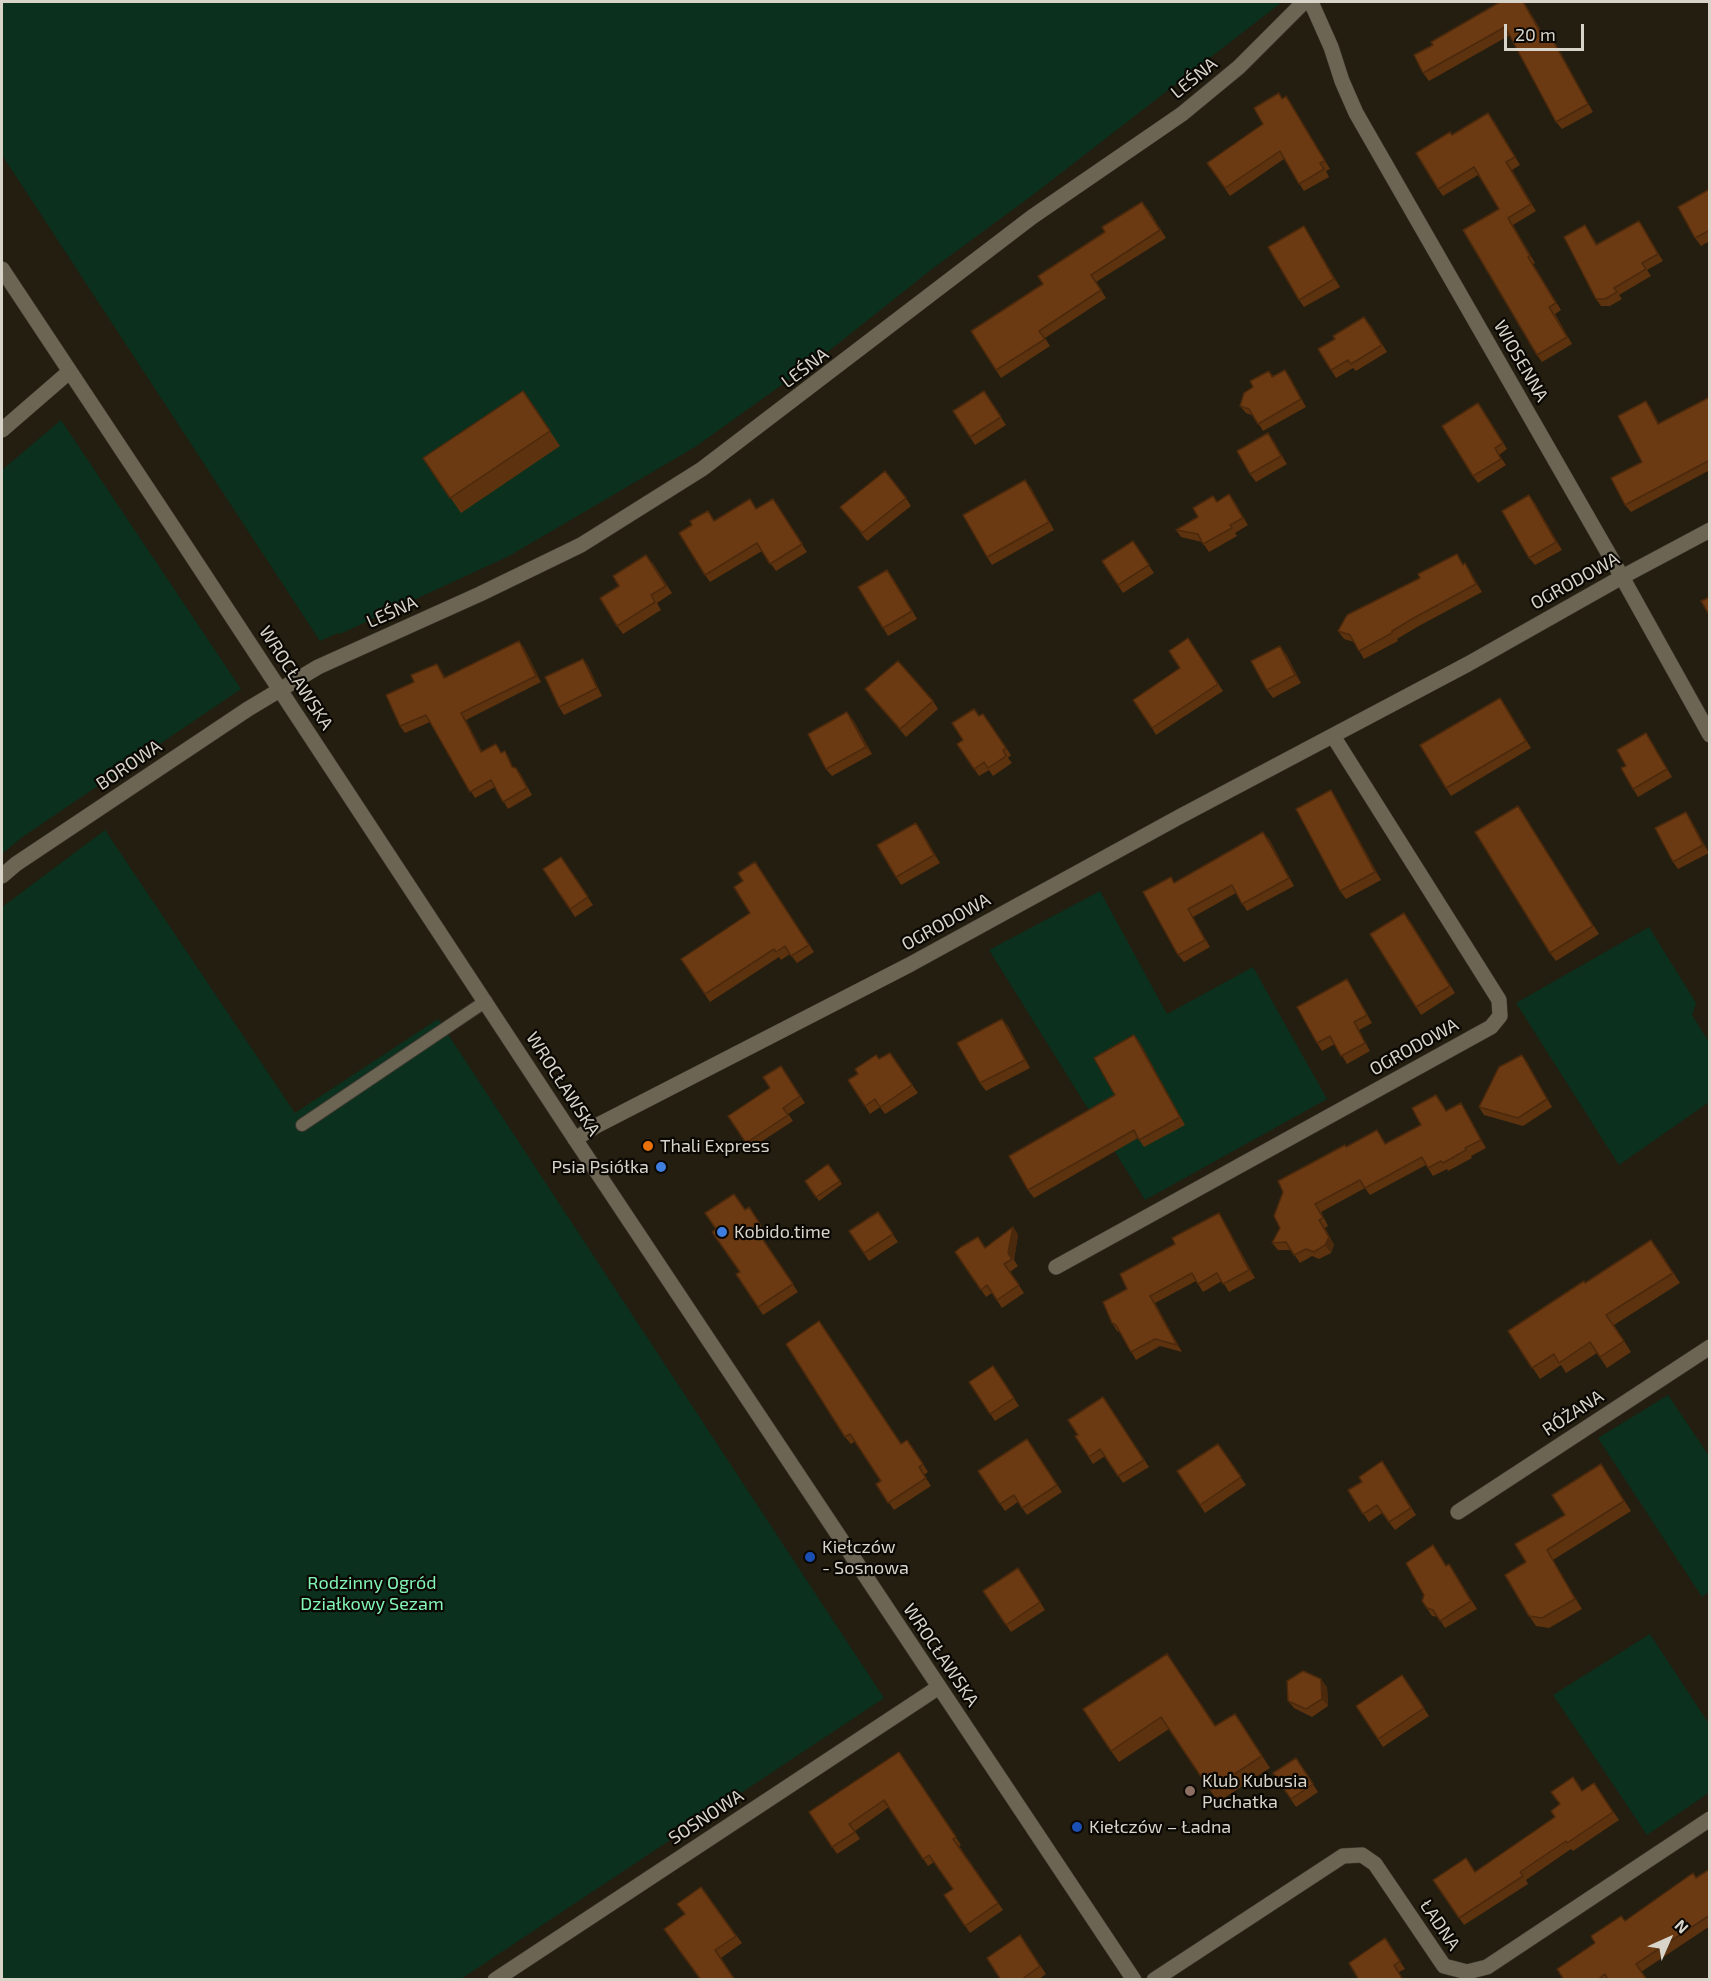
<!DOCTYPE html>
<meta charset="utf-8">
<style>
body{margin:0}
#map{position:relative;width:1711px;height:1981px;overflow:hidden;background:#241e10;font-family:"Exo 2",sans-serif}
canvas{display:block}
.frame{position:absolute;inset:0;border:3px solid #d8d4ca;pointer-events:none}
.north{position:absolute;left:1639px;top:1909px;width:60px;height:60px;-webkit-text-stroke:4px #0b0804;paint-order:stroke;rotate:45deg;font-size:16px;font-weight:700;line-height:24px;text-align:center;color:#d8d4ca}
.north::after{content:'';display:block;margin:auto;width:21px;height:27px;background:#d8d4ca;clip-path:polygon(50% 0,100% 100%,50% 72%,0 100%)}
.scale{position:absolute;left:1504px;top:24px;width:80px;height:27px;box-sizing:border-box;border:3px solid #d8d4ca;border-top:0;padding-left:8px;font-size:18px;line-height:21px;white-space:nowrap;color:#d8d4ca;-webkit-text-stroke:4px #0b0804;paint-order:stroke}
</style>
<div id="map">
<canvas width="1711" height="1981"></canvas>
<div class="frame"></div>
<div class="north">N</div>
<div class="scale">20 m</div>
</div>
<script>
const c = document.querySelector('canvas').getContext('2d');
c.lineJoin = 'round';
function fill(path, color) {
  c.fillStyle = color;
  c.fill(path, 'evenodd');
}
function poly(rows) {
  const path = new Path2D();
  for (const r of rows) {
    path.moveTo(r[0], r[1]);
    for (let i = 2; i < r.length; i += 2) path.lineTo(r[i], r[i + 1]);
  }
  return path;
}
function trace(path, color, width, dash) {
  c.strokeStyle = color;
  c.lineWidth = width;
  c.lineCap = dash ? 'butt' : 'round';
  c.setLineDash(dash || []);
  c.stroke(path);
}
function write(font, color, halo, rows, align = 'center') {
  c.font = font + ' "Exo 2",sans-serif';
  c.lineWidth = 4.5;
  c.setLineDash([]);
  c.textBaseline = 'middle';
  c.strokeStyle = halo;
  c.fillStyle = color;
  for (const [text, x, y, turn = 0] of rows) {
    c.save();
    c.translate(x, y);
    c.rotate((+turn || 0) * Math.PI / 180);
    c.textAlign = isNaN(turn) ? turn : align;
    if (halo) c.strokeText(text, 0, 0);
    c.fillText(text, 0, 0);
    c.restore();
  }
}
fill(poly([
 [2,2,1282,2,1034,194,932,269,825,354,695,447,509,556,340,634,338,633,320,641,2,155],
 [61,420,241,689,21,838,2,854,2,470],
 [105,830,295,1113,438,1019,884,1698,461,1979,2,1980,2,907],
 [1100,891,1167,1014,1253,967,1327,1099,1145,1200,989,950],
 [1649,927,1696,1003,1692,1015,1709,1042,1709,1102,1619,1165,1516,1003],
 [1668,1395,1709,1456,1709,1592,1702,1597,1598,1438],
 [1650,1634,1709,1724,1710,1792,1647,1835,1553,1695]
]), '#0b301e');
const service = poly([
 [302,1125,486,1001]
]);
const minor = poly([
 [1311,2,1331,47,1342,81,1356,113,1622,577,1710,735],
 [2,430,69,372],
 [2,876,16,864,248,709,318,667,480,594,581,545,702,469,1032,217,1182,114,1239,67,1304,2],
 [575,1139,596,1126,909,965,1179,817,1468,664,1622,577,1710,530],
 [1056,1267,1491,1027,1500,1016,1499,1000,1333,736],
 [1458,1512,1710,1347],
 [495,1980,939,1687],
 [1154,1980,1343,1856,1362,1855,1375,1864,1444,1966,1467,1972,1487,1967,1710,1819]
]);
const tertiary = poly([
 [2,269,169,521,575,1139,1134,1980]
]);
trace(service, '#3e3930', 14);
trace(minor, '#3e3930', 16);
trace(tertiary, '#3e3930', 16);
trace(service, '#6c6554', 12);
trace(minor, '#6c6554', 15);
trace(tertiary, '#6c6554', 15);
fill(poly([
 [1500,2,1524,2,1547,41,1552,39,1557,46,1593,112,1562,129,1556,122,1510,35,1429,81,1423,73,1433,45],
 [1279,93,1282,98,1291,104,1330,169,1326,171,1329,177,1304,191,1284,159,1230,196,1207,163,1263,124],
 [1494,121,1520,165,1512,170,1536,211,1513,225,1535,263,1533,264,1561,310,1555,314,1572,344,1542,362,1537,355,1499,209,1478,175,1443,196,1438,189,1452,135],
 [1710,189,1710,241,1701,246,1695,238],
 [1148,209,1166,238,1096,282,1106,298,1045,338,1050,346,1001,378,971,331,1043,284],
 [1639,221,1663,261,1647,270,1651,276,1619,295,1622,299,1610,306,1601,306,1596,299,1585,225,1597,244],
 [1309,234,1340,287,1304,307,1299,300],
 [1370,324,1387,352,1356,371,1353,368,1336,378,1331,370],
 [1269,371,1273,376,1290,377,1306,407,1263,431,1254,416,1246,413,1240,406,1253,387],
 [523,391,560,446,461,513,423,458],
 [984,391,1006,425,975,445,953,411],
 [1710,397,1710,470,1631,512,1625,505,1642,462,1646,401,1659,423],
 [1478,403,1507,449,1499,455,1506,465,1478,483,1473,476],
 [1268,433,1287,464,1256,482,1250,474],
 [1025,480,1031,488,1054,530,992,565,987,557],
 [1229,494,1248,525,1235,533,1237,536,1209,552,1202,542,1181,537,1176,530,1198,517,1213,496,1217,502],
 [1529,495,1562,550,1535,565,1529,558],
 [906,498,911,506,867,541,840,507],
 [773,499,807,552,776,571,762,551,710,582,705,575,715,520,757,509],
 [1133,541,1154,573,1123,593,1102,561],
 [652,562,672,593,657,603,661,610,623,634,617,626,619,586],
 [1465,563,1482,592,1417,627,1397,639,1398,641,1364,659,1354,642,1344,639,1338,631],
 [893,578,917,619,888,636,883,628],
 [1188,638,1223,691,1156,735,1152,728,1180,668],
 [519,641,524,648,541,682,466,720,482,752,501,753,509,758,513,768,516,768,521,775,532,795,508,809,495,787,475,798,430,722,405,733,400,726,437,664,445,677],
 [1286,654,1301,683,1273,698,1267,690],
 [583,659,588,666,602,696,564,715,559,707],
 [865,689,933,701,938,709,906,737,871,697],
 [1500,698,1531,748,1451,796,1446,788],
 [983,714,1011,755,1008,758,1012,763,993,776,989,770,979,776,957,744,963,740,979,716],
 [853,720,872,754,832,776,826,769],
 [1646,733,1672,777,1638,797,1633,789,1626,766],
 [1331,790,1336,798,1381,880,1346,899,1340,891],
 [1518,806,1599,934,1556,961,1550,953],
 [1686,812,1691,820,1709,853,1678,869,1673,862],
 [921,830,940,863,901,885,896,877],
 [1269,839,1294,886,1247,911,1236,893,1193,917,1210,947,1184,962,1178,955,1175,883],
 [561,857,593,905,575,917,543,869],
 [755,862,814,952,797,963,790,954,781,960,779,957,710,1002,681,959,750,913,743,881],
 [1410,921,1455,993,1421,1015,1416,1007],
 [1347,979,1372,1023,1359,1030,1370,1051,1347,1064,1335,1044,1322,1051,1317,1043],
 [1008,1026,1030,1068,986,1091,980,1083],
 [1134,1035,1140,1043,1185,1125,1144,1147,1138,1138,1034,1198,1028,1190,1115,1095],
 [890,1053,918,1093,885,1114,880,1107,870,1114,865,1106,879,1059],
 [1527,1062,1552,1107,1523,1126,1484,1115,1479,1107],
 [781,1066,805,1103,788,1114,793,1121,750,1149,728,1116,770,1088],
 [1442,1103,1446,1111,1461,1103,1466,1111,1486,1148,1471,1156,1472,1158,1448,1171,1447,1169,1433,1176,1426,1165,1370,1195,1365,1188,1321,1212,1328,1226,1325,1228,1334,1245,1331,1253,1319,1259,1312,1256,1300,1263,1291,1250,1278,1250,1272,1243,1346,1147,1377,1130,1386,1144,1421,1125],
 [828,1164,842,1184,819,1201,805,1181],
 [745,1210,754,1215,765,1232,760,1236,798,1292,763,1315,736,1274,740,1272],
 [878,1212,898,1242,869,1261,849,1231],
 [1219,1213,1224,1221,1255,1278,1229,1292,1222,1281,1203,1292,1196,1281,1155,1303,1182,1352,1160,1346,1136,1360,1120,1332,1117,1331,1112,1323,1127,1289,1175,1244],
 [1013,1227,1018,1235,1014,1260,1018,1266,1010,1272,1024,1293,1002,1308,992,1293,986,1297,955,1252,985,1248],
 [1659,1250,1680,1283,1614,1325,1631,1352,1607,1368,1597,1353,1566,1373,1561,1365,1540,1379,1508,1331,1585,1283],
 [786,1344,901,1444,913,1448,928,1472,924,1475,931,1486,894,1510,876,1484,881,1481,855,1441,851,1444,845,1437],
 [993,1366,1019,1406,995,1421,969,1382],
 [1103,1397,1149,1467,1123,1483,1105,1456,1093,1464,1075,1436,1078,1435],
 [1027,1439,1062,1492,1027,1515,1018,1502,1005,1511,978,1471],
 [1218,1444,1246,1485,1205,1513,1177,1471],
 [1382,1461,1416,1515,1395,1530,1382,1513,1369,1522,1348,1490,1362,1482],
 [1601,1464,1631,1511,1553,1560,1582,1609,1549,1628,1536,1626,1529,1616,1526,1562,1565,1515],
 [1449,1564,1477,1609,1445,1628,1438,1617,1432,1616,1422,1601,1446,1566],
 [1023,1575,1045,1610,1011,1632,983,1591],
 [1167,1654,1216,1726,1235,1714,1270,1768,1218,1802,1169,1729,1119,1762,1111,1751],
 [1402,1675,1429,1716,1383,1747,1356,1706],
 [1327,1687,1328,1706,1312,1717,1294,1708,1288,1701],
 [899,1752,961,1845,959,1846,1003,1910,970,1933,944,1895,953,1889,934,1862,928,1866,889,1807,855,1831,860,1839,837,1854,809,1812],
 [1296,1758,1318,1792,1296,1807,1273,1773],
 [1594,1783,1619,1820,1573,1851,1571,1849,1526,1880,1528,1884,1464,1925,1433,1880,1475,1872,1555,1817,1582,1791],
 [1710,1869,1710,1926,1641,1972,1647,1980,1564,1980,1595,1943,1625,1921],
 [701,1887,742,1943,721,1958,685,1914],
 [1020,1935,1046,1974,1038,1980,1001,1980],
 [1385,1938,1405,1969,1399,1972,1359,1980]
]), '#5c320f');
fill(poly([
 [1523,2,1524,2,1552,49,1546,42],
 [1552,39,1557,46,1593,112,1588,104],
 [1506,162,1512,170,1536,211,1531,204],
 [1508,218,1513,225,1535,263,1530,256],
 [1639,221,1644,228,1663,261,1658,254],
 [1304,226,1309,234,1340,287,1334,279],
 [1285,370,1290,377,1306,407,1301,399],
 [1646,401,1651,408,1663,431,1658,424],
 [1268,433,1274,441,1287,464,1281,456],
 [1025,480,1031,488,1054,530,1049,522],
 [1229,494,1235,502,1248,525,1243,518],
 [1529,495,1535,503,1562,550,1556,542],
 [1465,563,1470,571,1482,592,1476,584],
 [519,641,524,648,541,682,536,676],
 [1280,646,1286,654,1301,683,1295,675],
 [583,659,588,666,602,696,597,688],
 [1500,698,1506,706,1531,748,1526,741],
 [847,712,853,720,872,754,866,747],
 [461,713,466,720,486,759,481,752],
 [505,751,509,758,516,774,512,767],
 [1331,790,1336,798,1381,880,1375,872],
 [1686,812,1691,820,1709,853,1703,845],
 [916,823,921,830,940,863,934,855],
 [1263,832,1269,839,1294,886,1289,878],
 [1188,909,1193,917,1210,947,1205,940],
 [1347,979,1352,987,1372,1023,1367,1015],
 [1002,1019,1008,1026,1030,1068,1025,1060],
 [1354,1022,1359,1030,1370,1051,1365,1043],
 [1134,1035,1140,1043,1185,1125,1180,1117],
 [1522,1055,1527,1062,1552,1107,1547,1099],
 [1461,1103,1466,1111,1486,1148,1481,1140],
 [1219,1213,1224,1221,1255,1278,1249,1270],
 [1319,1220,1325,1228,1334,1245,1331,1253,1325,1245],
 [1013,1227,1018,1235,1014,1260,1008,1253],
 [1150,1296,1155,1303,1182,1352,1177,1345],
 [1547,1550,1553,1560,1582,1609,1575,1599],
 [1321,1679,1327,1687,1328,1706,1322,1699]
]), '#4b290d');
const building = poly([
 [1500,2,1523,2,1546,42,1552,39,1588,104,1556,122,1505,27,1423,73,1414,55,1433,45,1431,42,1500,2],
 [1279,93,1282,99,1286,96,1325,161,1320,163,1324,169,1299,184,1280,151,1225,188,1207,163,1263,124,1254,108,1279,93],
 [1488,113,1515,157,1506,162,1531,204,1508,218,1530,256,1528,257,1556,303,1549,307,1567,337,1537,355,1463,230,1499,209,1474,167,1438,189,1416,153,1450,132,1452,135,1488,113],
 [1710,189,1710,230,1695,238,1678,207,1710,189],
 [1142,202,1160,230,1091,275,1101,290,1039,331,1045,339,996,370,971,331,1043,284,1038,276,1105,232,1102,227,1142,202],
 [1639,221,1658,254,1642,263,1646,269,1614,288,1617,292,1605,299,1596,299,1564,237,1585,225,1596,245,1639,221],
 [1304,226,1334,279,1299,300,1268,247,1304,226],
 [1364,317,1382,345,1351,364,1348,360,1331,370,1318,349,1335,339,1333,336,1364,317],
 [1285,370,1301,399,1258,424,1249,409,1240,406,1244,393,1253,387,1250,381,1269,371,1272,377,1285,370],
 [523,391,550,431,450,498,423,458,523,391],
 [984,391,1001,417,970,437,953,411,984,391],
 [1710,397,1710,460,1625,505,1611,478,1642,462,1618,416,1646,401,1658,424,1710,397],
 [1478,403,1503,443,1495,448,1501,459,1473,476,1442,426,1478,403],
 [1268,433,1281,456,1250,474,1237,451,1268,433],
 [885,471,906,498,862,533,840,507,885,471],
 [1025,480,1049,522,987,557,963,515,1025,480],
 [1229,494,1243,518,1230,525,1232,528,1203,544,1198,534,1176,530,1198,517,1193,508,1213,496,1217,502,1229,494],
 [1529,495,1556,542,1529,558,1502,511,1529,495],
 [750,499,756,509,773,499,802,544,770,564,757,543,705,575,679,533,692,525,690,521,708,511,714,521,750,499],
 [1133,541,1149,565,1118,585,1102,561,1133,541],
 [1457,554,1463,565,1465,563,1476,584,1412,619,1392,631,1392,633,1359,651,1350,635,1338,631,1347,615,1420,578,1418,574,1457,554],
 [646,555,666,586,651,595,655,602,617,626,600,598,619,586,613,576,646,555],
 [887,570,912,611,883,628,858,587,887,570],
 [1710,597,1710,616,1701,601,1710,597],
 [1188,638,1218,684,1152,728,1133,700,1180,668,1169,651,1188,638],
 [519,641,536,676,461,713,481,752,496,744,501,753,505,751,512,767,516,768,527,788,503,802,491,780,470,792,426,715,400,726,386,695,414,682,411,675,437,664,444,678,519,641],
 [1280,646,1295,675,1267,690,1251,661,1280,646],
 [583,659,597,688,559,707,545,677,583,659],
 [898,661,933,701,900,729,865,689,898,661],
 [1500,698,1526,741,1446,788,1420,745,1500,698],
 [974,709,979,716,983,714,1006,748,1003,750,1006,756,988,768,984,762,974,769,957,744,963,740,952,723,974,709],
 [847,712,866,747,826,769,808,734,847,712],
 [1646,733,1667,769,1633,789,1621,768,1626,766,1617,750,1646,733],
 [1331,790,1375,872,1340,891,1296,809,1331,790],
 [1518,806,1593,926,1550,953,1475,832,1518,806],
 [1686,812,1703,845,1673,862,1655,828,1686,812],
 [916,823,934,855,896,877,877,845,916,823],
 [1263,832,1289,878,1242,904,1232,885,1188,909,1205,940,1178,955,1143,892,1171,877,1174,883,1263,832],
 [561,857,588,897,570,909,543,869,561,857],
 [755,862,809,945,791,956,785,946,776,952,774,949,705,994,681,959,750,913,734,887,743,881,738,873,755,862],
 [1404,913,1450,986,1416,1007,1370,934,1404,913],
 [1347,979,1367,1015,1354,1022,1365,1043,1341,1056,1330,1036,1317,1043,1297,1007,1347,979],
 [1002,1019,1025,1060,980,1083,957,1043,1002,1019],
 [1134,1035,1180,1117,1139,1140,1134,1130,1028,1190,1009,1156,1115,1095,1094,1058,1134,1035],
 [890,1053,912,1085,880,1107,875,1099,865,1106,848,1080,858,1074,855,1069,876,1055,879,1059,890,1053],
 [1522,1055,1547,1099,1518,1118,1479,1107,1499,1067,1522,1055],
 [781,1066,800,1096,783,1108,788,1115,746,1143,728,1116,770,1088,763,1077,781,1066],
 [1436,1095,1446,1111,1461,1103,1481,1140,1465,1148,1466,1150,1443,1163,1441,1161,1428,1168,1422,1157,1365,1188,1360,1180,1315,1204,1323,1218,1319,1220,1329,1237,1325,1245,1314,1252,1306,1249,1294,1255,1286,1242,1272,1243,1280,1228,1274,1216,1283,1192,1278,1181,1345,1145,1346,1147,1377,1130,1385,1144,1421,1125,1412,1108,1436,1095],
 [828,1164,840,1181,816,1197,805,1181,828,1164],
 [734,1194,745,1210,749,1207,760,1224,755,1228,793,1284,758,1307,736,1274,740,1272,712,1232,716,1229,705,1213,734,1194],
 [878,1212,893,1234,864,1253,849,1231,878,1212],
 [1219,1213,1249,1270,1223,1284,1217,1273,1198,1284,1192,1273,1150,1296,1177,1345,1155,1339,1131,1352,1116,1325,1112,1323,1103,1302,1127,1289,1120,1274,1175,1244,1172,1238,1219,1213],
 [1013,1227,1008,1253,1012,1259,1004,1264,1019,1285,997,1300,987,1285,981,1290,955,1252,961,1247,978,1237,985,1248,1013,1227],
 [1651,1240,1673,1273,1606,1315,1624,1341,1600,1357,1590,1342,1559,1363,1554,1354,1532,1368,1508,1331,1584,1281,1585,1283,1651,1240],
 [819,1321,901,1444,907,1440,923,1464,919,1467,926,1478,888,1503,876,1484,881,1481,850,1434,845,1437,786,1344,819,1321],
 [993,1366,1014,1398,990,1414,969,1382,993,1366],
 [1103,1397,1144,1460,1118,1476,1100,1449,1089,1457,1075,1436,1078,1435,1068,1420,1103,1397],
 [1027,1439,1057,1485,1022,1508,1014,1495,1000,1504,978,1471,1027,1439],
 [1218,1444,1241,1477,1200,1505,1177,1471,1218,1444],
 [1382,1461,1411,1508,1389,1522,1377,1505,1363,1514,1348,1490,1362,1482,1359,1477,1382,1461],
 [1601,1464,1624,1501,1547,1550,1575,1599,1542,1618,1529,1616,1505,1575,1526,1562,1515,1544,1565,1515,1552,1495,1601,1464],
 [1433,1545,1446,1566,1449,1564,1471,1601,1440,1621,1433,1610,1427,1608,1422,1601,1424,1595,1406,1563,1433,1545],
 [1018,1568,1040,1602,1006,1625,983,1591,1018,1568],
 [1167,1654,1215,1726,1235,1714,1262,1756,1210,1790,1161,1717,1111,1751,1083,1709,1167,1654],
 [1303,1671,1321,1679,1322,1699,1306,1709,1288,1701,1287,1681,1303,1671],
 [1402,1675,1424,1708,1378,1739,1356,1706,1402,1675],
 [899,1752,956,1837,953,1839,998,1903,965,1926,944,1895,953,1889,929,1855,923,1859,884,1800,849,1824,855,1832,832,1847,809,1812,899,1752],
 [1296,1758,1313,1784,1291,1799,1273,1773,1296,1758],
 [1573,1777,1582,1791,1594,1783,1613,1812,1567,1843,1566,1841,1520,1872,1523,1876,1459,1918,1433,1880,1466,1858,1475,1872,1555,1817,1551,1811,1560,1804,1551,1792,1573,1777],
 [1710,1869,1710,1915,1636,1964,1647,1980,1608,1980,1605,1974,1597,1980,1564,1980,1557,1969,1595,1943,1591,1936,1621,1916,1625,1921,1693,1873,1696,1878,1710,1869],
 [701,1887,736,1936,715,1950,735,1980,701,1980,664,1929,685,1914,677,1904,701,1887],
 [1020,1935,1040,1966,1021,1980,1001,1980,987,1958,1020,1935],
 [1385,1938,1400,1961,1394,1965,1403,1980,1359,1980,1349,1963,1385,1938]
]);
fill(building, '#6b3a12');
trace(building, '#4b290d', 1.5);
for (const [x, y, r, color] of [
 [648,1146,6,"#e8710a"],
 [661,1167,6,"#3f7fe0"],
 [722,1232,6,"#3f7fe0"],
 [810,1557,6,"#1a4fb4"],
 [1190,1791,6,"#8d6e63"],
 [1077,1827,6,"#1a4fb4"]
]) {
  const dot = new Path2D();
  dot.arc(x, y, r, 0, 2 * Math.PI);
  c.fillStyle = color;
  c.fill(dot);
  trace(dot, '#0b0804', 2);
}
write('18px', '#d8d4ca', '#0b0804', [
 ["LEŚNA",1194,78,-39],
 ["WIOSENNA",1521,361,60],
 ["LEŚNA",805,368,-37],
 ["OGRODOWA",1575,581,-29],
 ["LEŚNA",392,612,-24],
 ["WROCŁAWSKA",296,678,57],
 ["BOROWA",129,765,-34],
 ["OGRODOWA",946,922,-29],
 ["OGRODOWA",1414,1047,-29],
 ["WROCŁAWSKA",563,1084,57],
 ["RÓŻANA",1573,1413,-33],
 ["WROCŁAWSKA",941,1655,56],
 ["SOSNOWA",706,1817,-33],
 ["ŁADNA",1440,1925,56]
]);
write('18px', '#d8d4ca', '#0b0804', [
 ["Thali Express",660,1146],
 ["Psia Psiółka",649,1167,"right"],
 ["Kobido.time",734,1232],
 ["Kiełczów",822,1547],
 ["- Sosnowa",822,1568],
 ["Klub Kubusia",1202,1781],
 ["Puchatka",1202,1802],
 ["Kiełczów – Ładna",1089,1827]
], 'left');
write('18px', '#83f6b7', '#0b0804', [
 ["Rodzinny Ogród",372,1583],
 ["Działkowy Sezam",372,1604]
]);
</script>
